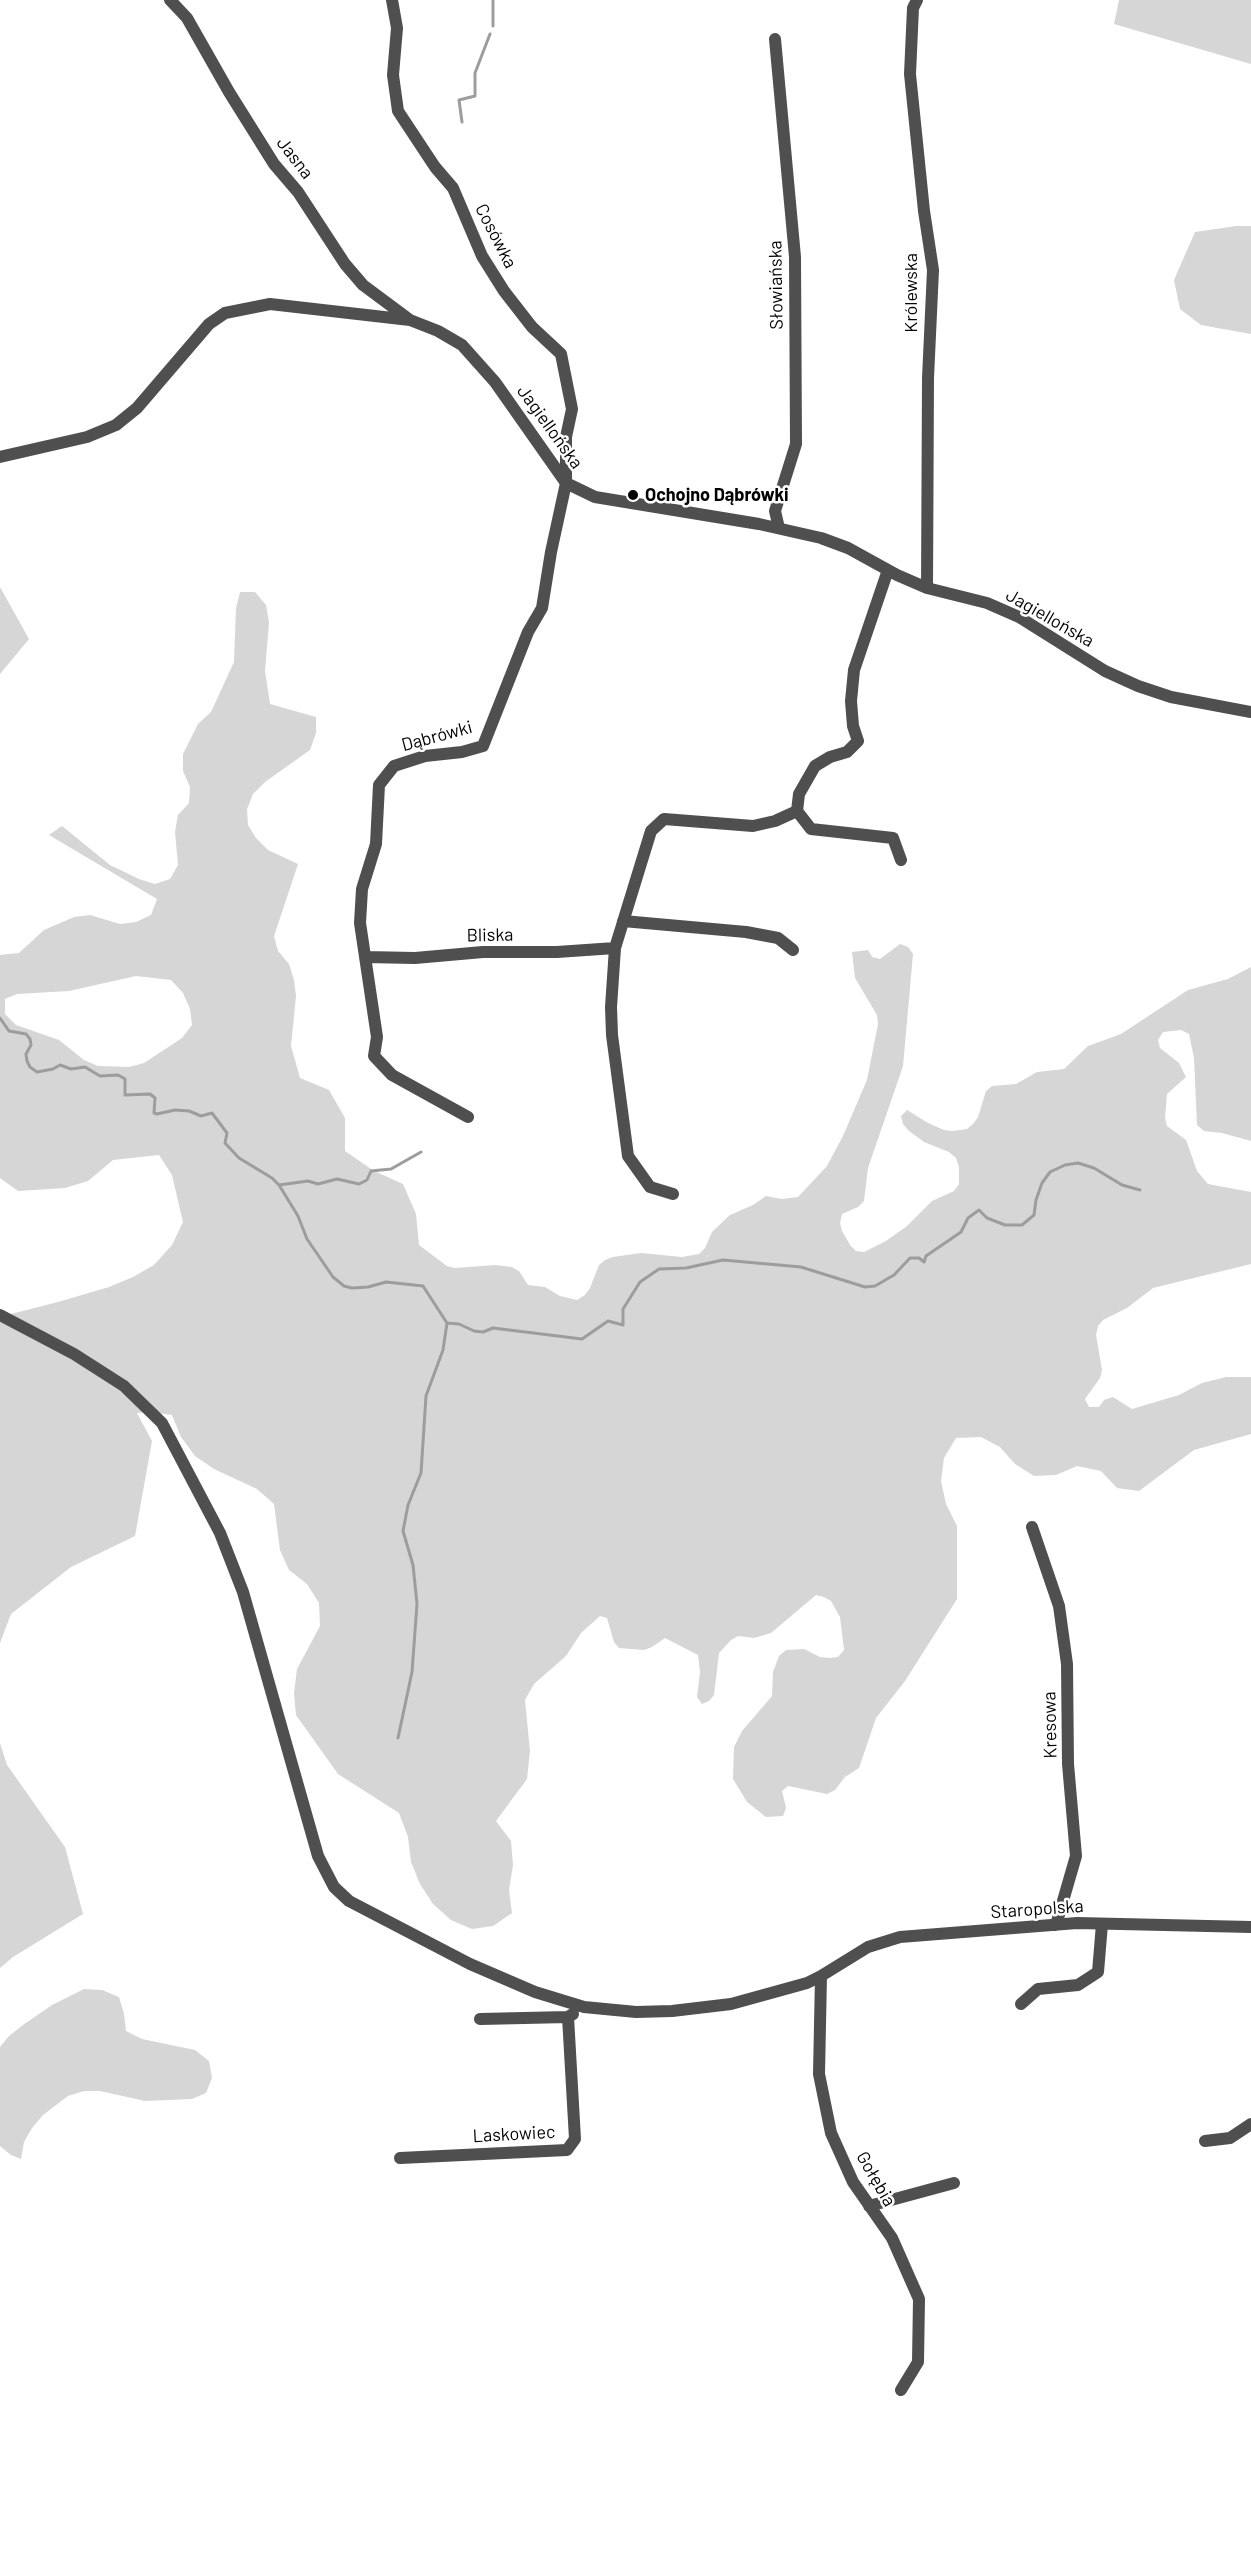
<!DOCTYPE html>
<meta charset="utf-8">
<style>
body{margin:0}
canvas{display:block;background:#fff}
</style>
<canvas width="1251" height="2570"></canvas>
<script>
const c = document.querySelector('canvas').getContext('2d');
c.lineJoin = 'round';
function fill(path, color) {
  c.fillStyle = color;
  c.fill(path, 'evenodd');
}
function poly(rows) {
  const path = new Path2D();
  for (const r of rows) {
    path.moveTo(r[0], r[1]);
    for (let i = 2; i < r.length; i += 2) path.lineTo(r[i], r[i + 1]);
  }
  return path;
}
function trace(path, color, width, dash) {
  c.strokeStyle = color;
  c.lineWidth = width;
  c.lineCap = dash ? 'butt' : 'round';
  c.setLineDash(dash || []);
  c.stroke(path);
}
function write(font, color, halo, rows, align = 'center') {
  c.font = font + ' Barlow,sans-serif';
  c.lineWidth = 5;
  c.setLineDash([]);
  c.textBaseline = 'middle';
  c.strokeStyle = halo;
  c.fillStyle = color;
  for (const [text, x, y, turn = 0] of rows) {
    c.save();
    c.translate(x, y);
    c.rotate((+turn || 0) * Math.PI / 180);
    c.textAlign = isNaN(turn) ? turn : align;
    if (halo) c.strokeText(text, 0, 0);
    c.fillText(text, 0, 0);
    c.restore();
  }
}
fill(poly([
 [1119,0,1251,0,1251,64,1114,24],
 [1236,226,1251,226,1251,334,1201,325,1180,309,1174,280,1195,232],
 [0,587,29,639,0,674],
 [240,592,255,592,266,605,269,622,265,671,270,704,316,717,316,733,310,750,265,782,253,794,247,809,248,825,256,838,268,850,298,864,274,936,278,951,289,964,294,980,296,996,291,1046,300,1078,329,1090,345,1118,345,1151,374,1171,403,1184,416,1214,419,1245,447,1266,455,1268,495,1265,512,1267,519,1271,528,1285,545,1287,560,1296,577,1300,585,1295,590,1288,599,1265,605,1260,613,1257,641,1253,682,1257,699,1254,705,1248,712,1232,730,1215,753,1205,766,1196,782,1199,798,1197,827,1166,843,1136,867,1080,878,1024,877,1015,855,978,852,952,868,950,872,957,880,959,900,944,908,947,913,954,903,1066,868,1168,864,1201,858,1207,842,1214,840,1223,842,1231,850,1245,856,1251,864,1252,886,1241,907,1226,932,1201,954,1191,959,1184,959,1167,956,1158,949,1152,924,1142,909,1131,903,1124,901,1116,907,1110,928,1123,944,1130,952,1131,967,1129,973,1124,978,1117,986,1091,992,1086,1016,1084,1037,1072,1064,1069,1088,1046,1121,1034,1188,990,1228,979,1251,967,1251,1141,1222,1133,1204,1131,1197,1125,1194,1058,1189,1034,1181,1030,1163,1032,1158,1040,1160,1048,1179,1063,1186,1077,1167,1094,1165,1118,1167,1126,1186,1140,1197,1171,1208,1184,1251,1192,1251,1264,1153,1288,1127,1308,1103,1320,1098,1326,1096,1335,1102,1370,1100,1378,1085,1399,1089,1407,1099,1407,1104,1400,1113,1397,1132,1409,1179,1395,1202,1383,1226,1377,1251,1377,1251,1434,1194,1450,1139,1491,1117,1488,1101,1471,1077,1466,1056,1475,1034,1476,1015,1464,1000,1447,981,1437,956,1438,944,1458,941,1481,946,1504,957,1526,957,1599,905,1681,876,1718,859,1768,845,1777,835,1790,827,1794,788,1786,782,1791,786,1808,783,1816,766,1817,747,1802,733,1779,734,1747,742,1731,772,1696,773,1672,779,1656,786,1650,804,1649,820,1657,829,1658,838,1657,844,1650,840,1617,831,1601,824,1597,816,1595,771,1633,754,1638,738,1636,731,1640,719,1653,714,1695,709,1701,702,1704,697,1697,700,1672,698,1655,665,1638,652,1647,644,1650,619,1648,614,1642,607,1618,600,1616,581,1633,566,1656,534,1684,525,1700,530,1751,527,1779,496,1821,511,1841,513,1865,509,1890,512,1913,493,1926,472,1929,451,1920,433,1904,420,1884,411,1862,408,1837,399,1813,338,1774,296,1715,294,1693,297,1669,320,1626,319,1603,307,1584,289,1570,280,1550,274,1504,257,1489,214,1469,195,1456,181,1437,172,1415,149,1412,137,1413,152,1441,135,1536,71,1567,11,1614,0,1643,0,1314,3,1316,58,1302,109,1287,133,1277,154,1265,172,1245,183,1222,172,1175,159,1155,113,1160,88,1181,65,1188,18,1191,0,1178,0,955,19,953,44,930,74,917,90,915,120,924,136,922,151,915,157,899,49,835,62,826,110,865,139,879,155,884,170,879,178,865,175,832,178,815,189,803,190,787,183,771,183,754,198,724,211,712,234,662,236,608],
 [136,976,171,980,183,993,190,1009,192,1025,182,1038,144,1063,129,1067,98,1066,84,1060,59,1040,16,1025,5,1014,5,999,17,994,69,991],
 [0,1743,7,1765,65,1847,83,1914,13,1957,0,1968],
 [84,1989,102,1990,119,1997,124,2014,126,2031,142,2039,195,2050,209,2061,212,2078,206,2093,192,2099,145,2101,100,2091,84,2091,68,2096,43,2115,32,2128,24,2142,21,2159,11,2155,0,2146,0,2047,9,2036,23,2025,52,2005]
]), '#d6d6d6');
trace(poly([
 [493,26,493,0],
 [462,122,459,100,475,96,475,73,490,34],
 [0,1018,9,1031,26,1034,30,1039,31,1045,26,1054,27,1061,30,1067,37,1072,53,1069,60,1065,71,1069,85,1067,100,1076,118,1075,125,1079,125,1095,150,1094,155,1098,154,1113,157,1114,175,1110,189,1111,201,1116,212,1113,227,1133,225,1143,239,1158,272,1178,279,1185,298,1216,307,1239,333,1277,344,1286,352,1288,368,1287,386,1282,423,1286,447,1323,443,1350,426,1396,421,1473,408,1505,403,1531,413,1565,417,1604,412,1672,398,1738],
 [279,1185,308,1181,318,1184,337,1179,359,1184,367,1180,371,1171,391,1169,421,1152],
 [447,1323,459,1324,474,1331,483,1332,493,1328,582,1339,608,1321,623,1325,623,1309,640,1282,659,1269,686,1268,723,1260,801,1267,865,1287,875,1286,894,1275,910,1258,919,1258,924,1262,926,1256,961,1232,968,1218,979,1210,987,1218,1005,1225,1022,1225,1034,1215,1036,1200,1042,1183,1050,1172,1065,1165,1078,1163,1094,1168,1122,1185,1140,1190]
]), '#9d9d9d', 3);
trace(poly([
 [170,0,187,18,229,92,274,164,298,192,345,264,363,285,410,320],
 [392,0,397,28,393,75,398,111,435,167,453,188,482,256,504,291,532,327,561,354,572,409,566,437,566,483,551,552,542,608,528,632,483,746,462,752,425,756,394,766,379,785,376,844,362,889,360,923,377,1037,374,1056,392,1075,468,1117],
 [917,0,913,8,910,74,924,211,933,270,928,378,927,588],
 [775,39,795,257,796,444,775,511,779,528],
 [0,457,87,437,116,425,137,408,209,324,225,313,270,304,410,320,438,331,462,345,495,382,566,483,595,497,759,524,821,538,848,548,897,575,927,588,987,603,1019,617,1105,671,1138,686,1171,697,1251,712],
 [797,811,811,829,893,838,901,860],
 [623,921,746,932,778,938,793,950],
 [365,957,415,958,483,952,557,952,615,948],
 [673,1194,650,1187,628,1156,612,1035,611,1007,615,948,651,831,664,819,753,826,775,821,797,811,799,794,815,766,830,757,847,752,858,741,853,726,851,701,854,670,888,570],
 [0,1315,74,1354,124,1386,162,1423,220,1533,243,1592,318,1856,334,1887,349,1901,470,1964,535,1992,584,2007,636,2012,672,2011,731,2004,807,1983,821,1976,868,1947,900,1937,1077,1923,1251,1927],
 [1032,1527,1059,1606,1067,1664,1068,1764,1076,1856,1056,1925],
 [821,1976,819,2074,831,2133,853,2182,892,2238,919,2299,918,2362,901,2390],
 [1021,2004,1038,1989,1078,1985,1098,1972,1102,1924],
 [480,2019,568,2017,573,2014],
 [1205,2141,1230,2138,1251,2124],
 [400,2158,567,2150,575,2139,568,2017],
 [869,2206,954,2183]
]), '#4f4f4f', 12);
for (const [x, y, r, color] of [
 [633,495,6,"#000"]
]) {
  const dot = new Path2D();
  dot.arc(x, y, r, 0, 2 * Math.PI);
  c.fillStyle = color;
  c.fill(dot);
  trace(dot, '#fff', 2);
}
write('18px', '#000', '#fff', [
 ["Jasna",295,158,52],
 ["Cosówka",496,236,63],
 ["Słowiańska",776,285,-91],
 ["Królewska",911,293,-90],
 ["Jagiellońska",550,427,54],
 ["Jagiellońska",1050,618,30],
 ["Dąbrówki",437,736,-15],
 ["Bliska",490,935,-1],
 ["Kresowa",1050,1725,-91],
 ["Staropolska",1037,1909,-4],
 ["Laskowiec",514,2134,-3],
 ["Gołębia",876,2179,60]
]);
write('bold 18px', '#000', '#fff', [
 ["Ochojno Dąbrówki",645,495]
], 'left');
</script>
